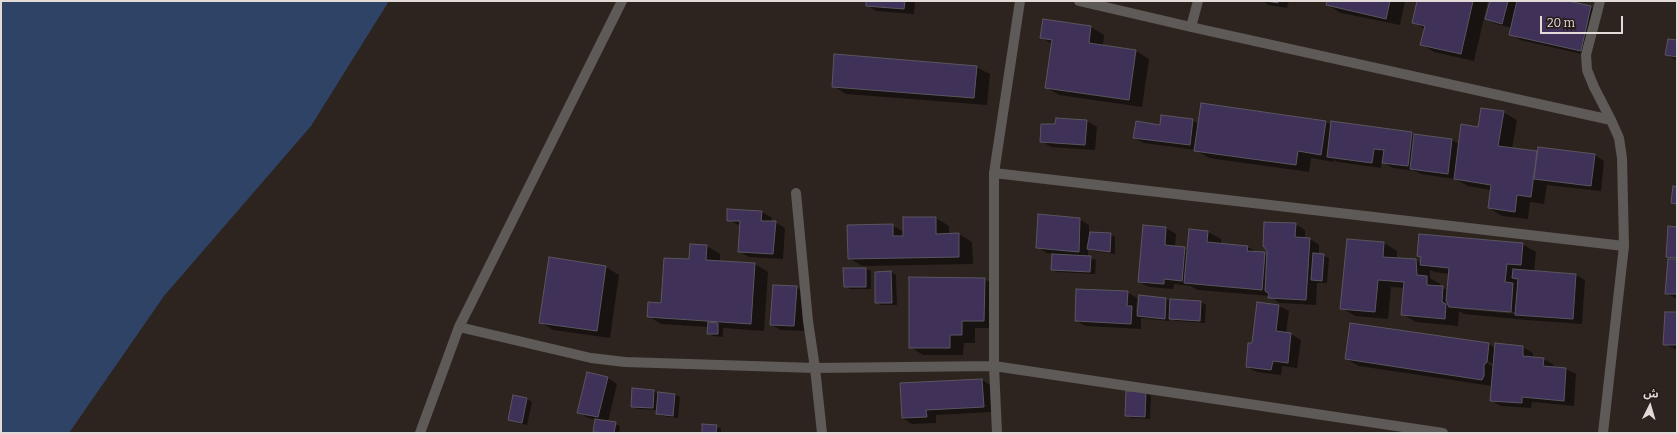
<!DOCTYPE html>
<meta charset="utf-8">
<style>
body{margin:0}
#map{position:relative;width:1678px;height:434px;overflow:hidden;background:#2e241f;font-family:Bitter,"Noto Sans Arabic",serif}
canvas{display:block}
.frame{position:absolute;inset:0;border:2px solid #e2dbd8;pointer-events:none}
.north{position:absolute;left:1630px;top:386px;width:40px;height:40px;-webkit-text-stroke:3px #241b16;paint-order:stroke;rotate:5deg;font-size:11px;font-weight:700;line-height:16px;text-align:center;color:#e2dbd8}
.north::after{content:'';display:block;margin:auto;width:14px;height:18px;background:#e2dbd8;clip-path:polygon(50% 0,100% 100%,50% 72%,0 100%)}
.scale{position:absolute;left:1540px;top:16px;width:83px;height:18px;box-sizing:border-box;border:2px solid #e2dbd8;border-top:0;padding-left:5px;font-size:12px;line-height:14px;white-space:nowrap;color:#e2dbd8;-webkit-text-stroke:3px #241b16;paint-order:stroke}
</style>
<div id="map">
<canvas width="1678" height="434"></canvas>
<div class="frame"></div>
<div class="north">ش</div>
<div class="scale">20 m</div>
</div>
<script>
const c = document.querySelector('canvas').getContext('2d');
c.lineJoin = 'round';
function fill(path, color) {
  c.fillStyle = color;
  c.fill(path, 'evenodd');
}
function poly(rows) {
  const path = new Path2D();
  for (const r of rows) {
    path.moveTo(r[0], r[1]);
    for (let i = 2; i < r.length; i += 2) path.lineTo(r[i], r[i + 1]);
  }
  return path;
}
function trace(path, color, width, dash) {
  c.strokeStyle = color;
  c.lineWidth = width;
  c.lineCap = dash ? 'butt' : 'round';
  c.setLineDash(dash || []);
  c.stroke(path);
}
fill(poly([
 [1,1,389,1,311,126,164,296,69,433,1,433]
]), '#2f4366');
fill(poly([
 [867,1,915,1,914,14,876,11,867,5],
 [1263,1,1289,1,1287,8,1269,5],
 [1328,1,1405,1,1400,25,1341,13,1327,5],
 [1418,1,1488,1,1474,61,1434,52,1421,44,1425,29,1413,22],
 [1491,1,1563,1,1591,7,1601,13,1591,56,1520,40,1510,34,1512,28,1496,24,1486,19],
 [1091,27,1104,35,1103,46,1136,51,1149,59,1142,107,1059,95,1046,87,1052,44,1042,38],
 [1677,41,1677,61,1666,54],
 [976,67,990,74,987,105,846,94,833,86],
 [1503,112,1517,120,1512,149,1538,152,1595,155,1604,161,1601,191,1547,185,1544,204,1530,202,1528,219,1502,216,1489,208,1491,190,1468,186,1455,179,1421,174,1415,171,1393,168,1382,162,1381,168,1338,162,1334,160,1334,162,1311,158,1309,172,1209,158,1196,150,1144,143,1134,138,1161,126,1192,120,1199,124,1326,122,1332,125,1412,133,1416,135,1452,140,1460,144,1479,128],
 [1087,121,1097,127,1095,150,1051,147,1041,141,1056,125],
 [762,212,772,218,771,222,775,222,785,228,783,259,749,257,739,251,741,226,728,220],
 [936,218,949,226,949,234,959,234,972,242,973,264,862,266,849,258,892,225,904,232],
 [1079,219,1089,225,1089,233,1110,234,1115,237,1115,254,1093,251,1088,249,1088,257,1096,260,1095,274,1057,272,1052,269,1053,254,1047,253,1037,247],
 [1295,224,1305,230,1305,239,1310,239,1319,245,1319,254,1329,258,1327,283,1317,283,1316,305,1279,303,1270,296,1198,290,1190,286,1174,284,1173,289,1149,287,1139,282,1144,226,1166,228,1176,234,1175,247,1188,250,1208,232,1221,239,1221,244,1248,247,1258,253,1268,255],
 [1677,228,1677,299,1666,293,1674,260,1667,256],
 [1347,240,1384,243,1397,251,1397,259,1416,260,1421,263,1422,258,1418,256,1522,244,1536,252,1534,272,1576,275,1585,280,1582,324,1526,320,1464,314,1459,311,1458,326,1416,322,1402,314,1405,288,1391,287,1388,319,1355,316,1342,308],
 [1430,270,1434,272,1450,274,1448,290,1440,287,1440,284,1430,278],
 [1460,307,1516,312,1516,314,1460,309],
 [707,246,720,254,720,262,755,264,768,272,764,331,723,328,723,337,713,336,708,333,708,327,661,324,648,316,662,304,690,261],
 [606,267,619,275,610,338,553,330,540,322],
 [844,269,866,269,871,271,871,289,850,289,845,286],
 [891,272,896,275,897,305,881,305,876,302],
 [984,279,998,287,997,328,975,328,975,343,964,343,963,355,923,355,910,347],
 [796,287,806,293,804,331,781,330,771,325],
 [1127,292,1137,298,1136,312,1138,312,1140,296,1166,299,1171,301,1201,302,1206,305,1205,323,1175,321,1170,318,1169,321,1141,318,1141,329,1086,326,1076,321],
 [1258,303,1279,306,1289,311,1286,333,1291,334,1301,340,1297,368,1282,366,1281,375,1257,372,1247,367,1253,344],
 [1677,313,1677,350,1664,344],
 [1489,344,1495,348,1495,344,1523,347,1533,353,1533,358,1544,359,1553,364,1553,367,1566,369,1576,374,1574,406,1532,402,1531,408,1501,406,1491,400,1492,386,1359,366,1346,359],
 [1483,359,1494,365,1494,367,1482,360],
 [608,378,617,384,608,422,620,426,619,433,596,433,594,432,596,420,588,418,579,412],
 [982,380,992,386,993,412,936,415,936,423,912,424,902,418,901,384],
 [653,391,658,394,675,394,680,397,678,418,662,416,657,413,657,410,637,409,632,406],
 [1146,393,1151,396,1150,419,1131,418,1126,415],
 [513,397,527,399,532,402,527,425,514,422,509,419],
 [716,426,721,429,721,433,703,433]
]), '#0007');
const building = poly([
 [866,1,905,1,904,9,866,6,866,1],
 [1266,1,1278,1,1278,3,1266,1],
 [1327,1,1390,1,1386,19,1326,5,1327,1],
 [1417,1,1473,1,1461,54,1420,45,1425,26,1412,23,1417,1],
 [1490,1,1508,1,1502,24,1485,19,1490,1],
 [1517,1,1568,1,1591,6,1581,51,1509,35,1517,1],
 [1043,19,1091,26,1089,43,1136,50,1129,100,1045,88,1052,40,1040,38,1043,19],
 [1668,39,1677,40,1677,57,1665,55,1668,39],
 [834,54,977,66,974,98,832,87,834,54],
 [1201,103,1326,121,1321,155,1298,151,1296,165,1194,151,1201,103],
 [1481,108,1504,111,1498,146,1537,151,1531,197,1517,195,1515,212,1488,208,1491,185,1454,179,1461,124,1478,127,1481,108],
 [1161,115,1193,119,1190,145,1133,138,1136,121,1160,125,1161,115],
 [1056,118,1087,120,1085,145,1040,142,1041,124,1055,124,1056,118],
 [1331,121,1412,132,1408,166,1382,163,1384,150,1374,149,1372,163,1327,157,1331,121],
 [1414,134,1452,139,1448,174,1410,169,1414,134],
 [1538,147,1595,154,1591,186,1534,179,1538,147],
 [1673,186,1677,187,1677,204,1671,203,1673,186],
 [727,209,762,211,761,221,776,221,773,254,738,252,740,221,727,221,727,209],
 [1038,214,1080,218,1079,252,1036,248,1038,214],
 [903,217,936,217,936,234,959,233,959,257,848,259,847,225,893,224,893,236,903,236,903,217],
 [1264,222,1296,223,1295,237,1310,238,1306,300,1268,298,1269,294,1265,291,1267,251,1263,246,1264,222],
 [1143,225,1166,227,1165,245,1185,247,1182,281,1164,279,1164,284,1138,282,1143,225],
 [1668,226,1677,227,1677,258,1666,257,1668,226],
 [1189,229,1208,231,1207,242,1248,246,1247,251,1265,252,1262,290,1184,283,1189,229],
 [1090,232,1111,233,1110,252,1087,249,1090,232],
 [1419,234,1523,243,1521,265,1507,264,1505,282,1513,283,1511,312,1449,307,1446,301,1449,268,1420,265,1421,257,1417,256,1419,234],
 [1347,239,1384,242,1383,257,1416,259,1417,275,1427,276,1427,285,1443,286,1442,302,1446,304,1445,319,1401,315,1404,282,1378,280,1375,312,1340,309,1347,239],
 [690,244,707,245,706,260,755,263,751,324,647,317,648,302,661,303,664,258,689,259,690,244],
 [1313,253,1324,254,1322,281,1311,280,1313,253],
 [1052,254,1091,256,1090,272,1051,270,1052,254],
 [549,257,606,266,597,331,539,323,549,257],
 [1668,259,1677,259,1677,294,1665,294,1668,259],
 [843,268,866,268,866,287,844,287,843,268],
 [1513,269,1576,274,1573,319,1515,315,1518,279,1512,278,1513,269],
 [891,271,892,303,875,303,875,272,891,271],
 [909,277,985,278,984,321,962,321,962,335,950,335,950,348,909,348,909,277],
 [773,285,797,286,794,326,770,325,773,285],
 [1076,289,1128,291,1127,306,1132,306,1131,324,1075,321,1076,289],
 [1139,295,1166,298,1165,319,1137,316,1139,295],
 [1170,299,1201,301,1200,321,1169,319,1170,299],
 [1257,302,1279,305,1276,331,1291,333,1288,363,1273,361,1271,370,1246,367,1248,343,1252,343,1257,302],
 [1665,312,1677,312,1677,345,1663,345,1665,312],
 [708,322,718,323,718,334,707,334,708,322],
 [1350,323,1489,343,1487,362,1484,365,1484,376,1482,380,1345,359,1350,323],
 [1495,343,1523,346,1523,356,1544,358,1543,366,1566,368,1564,401,1522,397,1522,403,1490,401,1495,343],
 [587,372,608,377,598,417,577,413,587,372],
 [982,379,984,407,926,410,927,417,902,418,900,383,982,379],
 [632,388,654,390,653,408,631,407,632,388],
 [1126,391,1146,392,1145,417,1125,416,1126,391],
 [658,392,675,394,673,416,656,414,658,392],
 [513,395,527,398,522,423,508,420,513,395],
 [595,419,616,422,614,433,593,432,595,419],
 [702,424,717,425,716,433,702,433,702,424]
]);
fill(building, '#3f3157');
trace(building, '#595661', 1);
trace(poly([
 [1079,1,1191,27,1611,120],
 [1600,1,1586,55,1587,70,1594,87,1611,120,1619,138,1622,158,1624,246,1603,433],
 [1191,27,1198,1],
 [994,173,1624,246],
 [796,193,808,321,815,368,822,433],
 [459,327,591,358,625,362,815,368,994,366,1443,433],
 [420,433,459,327,622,1],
 [997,433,994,366,994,173,1020,1]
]), '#5e5a57', 10);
</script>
